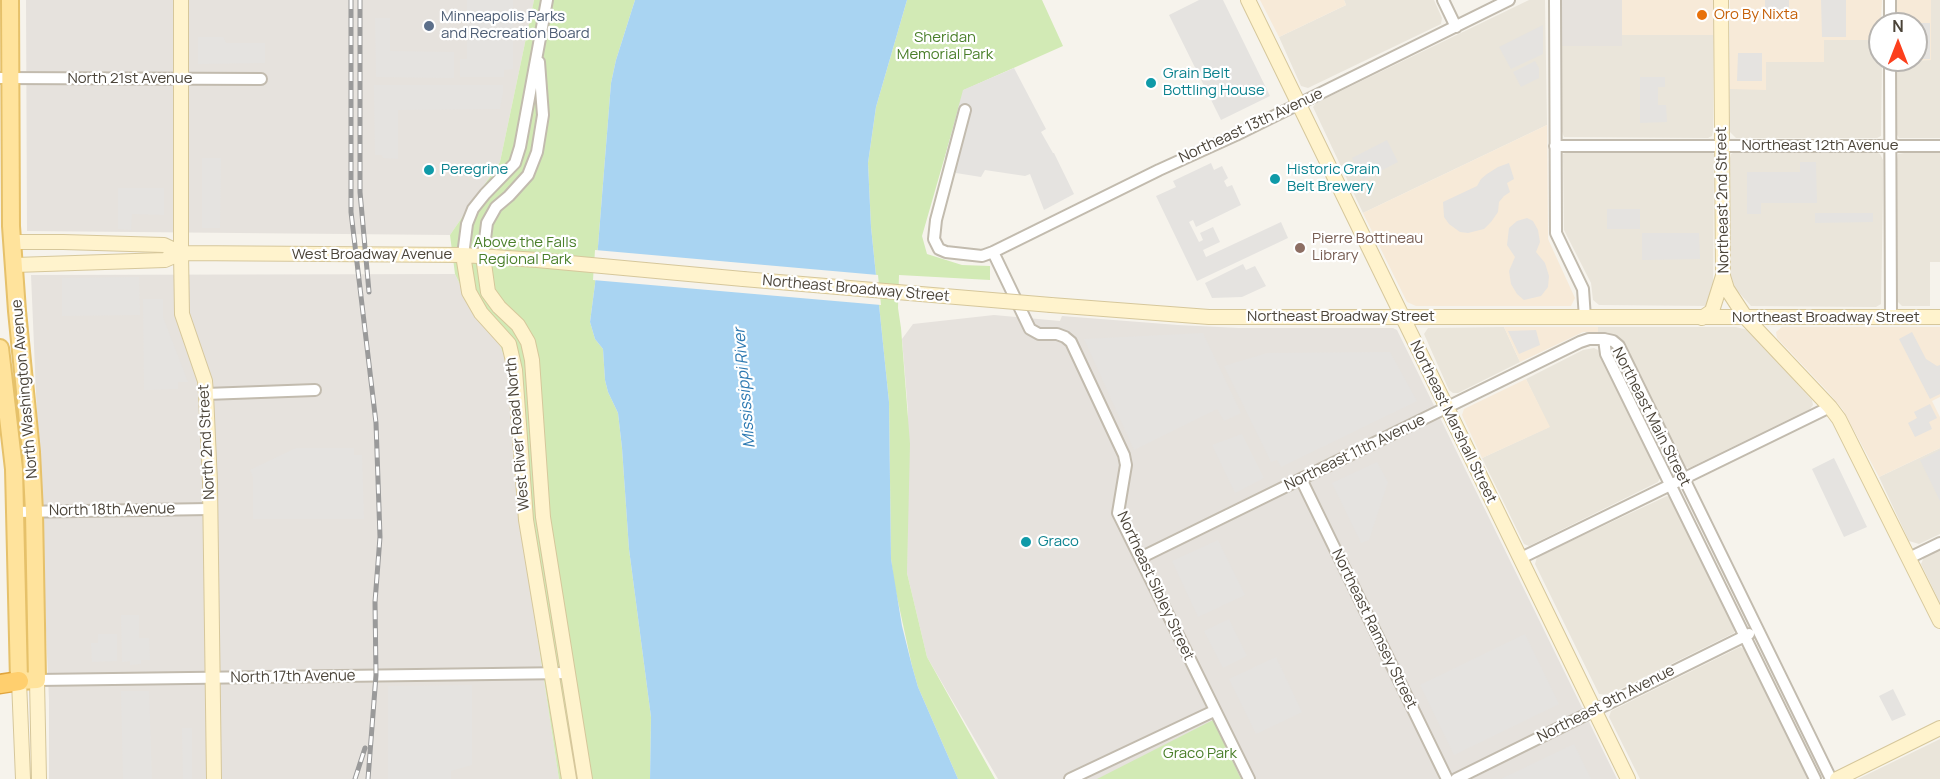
<!DOCTYPE html>
<style>
body{margin:0}
#map{position:relative;width:1940px;height:779px;overflow:hidden;background:#f6f3ec;font-family:Manrope,sans-serif}
canvas{display:block}
.north{position:absolute;left:1868px;top:12px;width:60px;height:60px;box-sizing:border-box;background:#fff;border:2px solid #b7b4b0;border-radius:50%;rotate:0deg;font-size:16px;font-weight:700;line-height:24px;text-align:center;color:#4b4439}
.north::after{content:'';display:block;margin:auto;width:21px;height:27px;background:#fc3f1d;clip-path:polygon(50% 0,100% 100%,50% 72%,0 100%)}
</style>
<div id="map">
<canvas width="1940" height="779"></canvas>
<div class="north">N</div>
</div>
<script>
const c = document.querySelector('canvas').getContext('2d');
c.lineJoin = 'round';
function fill(path, color) {
  c.fillStyle = color;
  c.fill(path, 'evenodd');
}
function poly(rows) {
  const path = new Path2D();
  for (const r of rows) {
    path.moveTo(r[0], r[1]);
    for (let i = 2; i < r.length; i += 2) path.lineTo(r[i], r[i + 1]);
  }
  return path;
}
function trace(path, color, width, dash) {
  c.strokeStyle = color;
  c.lineWidth = width;
  c.lineCap = dash ? 'butt' : 'round';
  c.setLineDash(dash || []);
  c.stroke(path);
}
function write(font, color, halo, rows, align = 'center') {
  c.font = font + ' Manrope,sans-serif';
  c.lineWidth = 4.5;
  c.setLineDash([]);
  c.textBaseline = 'middle';
  c.strokeStyle = halo;
  c.fillStyle = color;
  for (const [text, x, y, turn = 0] of rows) {
    c.save();
    c.translate(x, y);
    c.rotate((+turn || 0) * Math.PI / 180);
    c.textAlign = isNaN(turn) ? turn : align;
    if (halo) c.strokeText(text, 0, 0);
    c.fillText(text, 0, 0);
    c.restore();
  }
}
fill(poly([
 [1344,0,1434,0,1442,18,1441,24,1308,88,1301,86,1279,37,1346,5],
 [1529,0,1545,0,1547,125,1363,213,1313,107,1316,103],
 [1931,0,1940,0,1940,138,1899,138,1896,133,1896,61,1931,60],
 [1622,35,1713,35,1713,131,1712,136,1708,138,1564,137,1562,132,1562,46,1621,46],
 [1824,40,1880,40,1880,60,1882,60,1881,136,1877,138,1736,138,1730,132,1730,89,1766,89,1765,62,1823,62],
 [1709,151,1714,154,1713,301,1710,306,1599,305,1593,300,1591,283,1564,230,1563,154,1568,152],
 [1735,152,1875,152,1880,154,1883,160,1883,194,1881,304,1876,307,1751,306,1734,287,1731,276,1730,158,1731,154],
 [1904,153,1940,153,1940,262,1930,262,1930,306,1902,306,1896,300,1897,159,1898,154],
 [1504,327,1520,362,1458,393,1453,393,1449,390,1424,334,1428,328],
 [1598,327,1736,327,1748,330,1812,400,1813,405,1810,409,1689,468,1682,466,1622,342,1612,334,1598,332],
 [1594,348,1600,351,1661,476,1658,482,1529,546,1524,544,1482,458,1549,427,1526,379,1583,350],
 [1940,448,1940,534,1919,544,1909,541,1879,477],
 [1667,496,1672,498,1736,628,1734,633,1608,695,1599,694,1535,564,1537,557],
 [1940,549,1940,603,1921,564,1924,557],
 [1740,647,1747,650,1809,779,1640,779,1609,717,1611,711],
 [1940,739,1940,779,1858,779]
]), '#eae5da');
fill(poly([
 [1260,0,1344,0,1346,5,1279,37],
 [1622,0,1713,0,1713,35,1622,35],
 [1730,0,1882,0,1880,40,1824,40,1824,62,1766,62,1766,90,1730,89],
 [1897,0,1931,0,1931,60,1896,61,1896,60,1916,60,1916,24,1897,24],
 [1547,125,1548,239,1575,298,1571,306,1416,306,1407,302,1363,213],
 [1504,327,1598,327,1598,332,1583,332,1520,362],
 [1782,327,1940,327,1940,397,1932,401,1940,417,1940,448,1879,477,1843,410,1829,393,1777,338,1776,332],
 [1526,379,1550,427,1482,458,1462,415,1464,409]
]), '#f7ead8');
fill(poly([
 [26,0,534,0,500,162,450,235,27,231],
 [1562,0,1622,0,1622,46,1562,46],
 [455,274,476,317,500,345,508,367,520,521,559,779,49,779,49,700,31,275],
 [994,315,1060,321,1062,316,1178,325,1239,328,1393,328,1397,330,1617,779,998,779,927,657,907,573,908,411,902,339,913,324]
]), '#e6e2dd');
fill(poly([
 [534,0,635,0,616,60,611,83,595,284,590,322,595,339,603,349,605,380,608,392,618,413,622,448,629,549,651,717,650,779,559,779,520,521,508,367,500,345,476,317,455,274,450,235,500,162],
 [907,0,1042,0,1063,46,964,90,922,236,927,254,962,265,990,266,990,280,899,275,898,308,901,328,910,444,907,573,927,657,995,779,958,779,918,687,912,666,894,583,891,559,889,402,871,227,868,163,876,107],
 [1213,720,1241,779,1097,779]
]), '#d2eab5');
fill(poly([
 [467,0,513,0,513,69,504,70,504,77,460,77,460,59,467,59],
 [1199,0,1223,0,1270,96,1221,120,1169,15],
 [1765,0,1789,0,1789,16,1765,16],
 [1821,0,1846,0,1846,37,1822,37],
 [375,18,390,18,390,51,454,52,454,78,376,77],
 [1902,23,1930,23,1930,59,1916,59,1916,24],
 [1543,25,1543,54,1511,69,1499,47],
 [198,37,223,37,226,43,265,43,265,63,198,64],
 [1738,53,1762,53,1762,81,1737,81],
 [1535,61,1539,68,1539,78,1521,87,1513,72],
 [1014,68,1046,129,1041,132,1053,153,1054,153,1074,194,1044,210,1030,174,1025,176,985,170,981,177,956,173,945,157,963,90],
 [1640,77,1665,77,1665,87,1658,87,1658,105,1666,105,1667,122,1640,123],
 [374,85,503,85,503,93,500,109,398,110,398,159,383,158,382,155,375,155],
 [1387,140,1398,162,1363,180,1352,158],
 [202,158,221,158,220,228,202,228],
 [1800,162,1816,162,1817,203,1761,203,1761,214,1747,214,1747,172,1800,172],
 [1211,163,1214,170,1222,166,1228,178,1224,181,1227,187,1232,185,1241,205,1196,227,1193,220,1189,222,1199,242,1203,240,1200,233,1213,227,1220,242,1203,250,1206,257,1281,222,1288,238,1197,281,1156,196,1176,187,1173,181],
 [1509,163,1514,179,1507,183,1510,192,1504,196,1499,202,1498,212,1491,222,1484,229,1468,233,1460,232,1449,224,1444,217,1443,202,1477,186,1481,179,1487,174,1498,167],
 [118,188,164,188,164,215,132,214,131,230,118,229],
 [1607,209,1640,209,1640,229,1607,229],
 [1815,213,1873,213,1873,222,1815,223],
 [1527,218,1533,221,1538,230,1540,242,1536,252,1545,263,1549,276,1548,287,1541,296,1524,300,1517,294,1511,284,1509,271,1515,257,1507,245,1509,228,1517,221],
 [1642,233,1699,233,1700,259,1642,260],
 [1243,264,1246,270,1255,266,1266,286,1242,297,1212,298,1205,283],
 [139,277,140,315,62,316,62,278],
 [143,299,163,299,163,317,188,382,178,382,178,389,144,390],
 [1536,330,1540,345,1519,354,1508,331],
 [1912,332,1926,359,1937,366,1940,365,1940,394,1930,399,1899,339],
 [1203,333,1241,413,1224,421,1217,409,1134,450,1084,339],
 [1390,352,1417,401,1281,467,1277,460,1271,462,1224,366,1267,353],
 [1930,404,1937,418,1929,422,1932,429,1915,437,1908,423,1917,418,1914,412],
 [1242,434,1264,478,1235,493,1212,445],
 [296,448,354,448,354,455,362,455,364,519,253,519,253,477,250,470],
 [1940,450,1940,501,1920,460],
 [1834,458,1867,527,1844,537,1812,469],
 [1377,462,1388,482,1369,540,1361,543,1332,483],
 [1218,540,1245,595,1198,617,1172,561],
 [121,615,139,615,139,638,149,638,150,660,141,660,141,664,130,665,130,661,122,662],
 [1229,619,1247,656,1223,668,1204,631],
 [98,634,117,634,117,661,92,662,91,643,98,643],
 [1525,634,1559,704,1454,755,1420,685],
 [1276,657,1302,712,1256,734,1229,679],
 [472,685,472,765,451,771,451,779,388,779,388,686],
 [1893,689,1906,715,1892,721,1879,696],
 [149,691,152,779,123,779,121,691],
 [182,728,192,728,192,779,183,779],
 [1574,744,1591,779,1501,779,1526,767]
]), '#e5e3e0');
fill(poly([
 [635,0,907,0,876,107,868,163,871,227,889,402,891,559,902,626,912,666,918,687,958,779,650,779,651,717,629,549,622,448,618,413,608,392,605,380,603,349,595,339,590,322,595,284,611,83,616,60]
]), '#a9d4f2');
fill(poly([
 [595,250,878,275,881,305,593,280]
]), '#f6f3ec');
const street = poly([
 [1443,0,1456,27],
 [1555,0,1556,233,1583,289,1585,318],
 [1890,0,1890,24],
 [1890,60,1891,318],
 [0,78,261,79],
 [965,110,936,220,934,239,939,249,946,252,982,256,993,252,1159,170,1236,135,1509,0],
 [1555,146,1940,146],
 [993,252,1030,329,1039,334,1057,334,1065,337,1071,342,1124,455,1126,465,1118,513,1249,779],
 [463,255,467,224,473,209,485,194,515,163,520,147,547,0],
 [483,256,487,223,496,207,509,196,528,175,537,152,543,115,539,62],
 [1604,339,1606,354,1815,779],
 [206,394,315,390],
 [1301,479,1447,779],
 [14,512,210,509],
 [1140,558,1580,342,1589,339,1604,339,1613,341,1619,346,1831,779],
 [1521,558,1830,407],
 [1909,558,1940,543],
 [37,680,568,673],
 [1070,779,1214,711],
 [1456,779,1749,634]
]);
const secondary = poly([
 [181,0,181,253,182,314,205,381,206,394,210,483,214,779],
 [1248,0,1628,779],
 [1721,0,1723,276,1727,289,1746,318,1830,407,1839,419,1940,621],
 [12,242,63,242,164,245,181,253],
 [463,255,469,292,481,313,509,344,515,370,526,520,569,779],
 [483,256,488,292,499,307,518,325,528,342,532,360,543,517,585,779],
 [15,265,165,260,181,253,463,255,537,260,743,279],
 [1051,305,1209,317,1940,317],
 [1702,318,1712,311,1723,276],
 [37,680,39,779],
 [19,681,23,779],
 [1837,779,1940,728]
]);
const primary = poly([
 [0,348,14,469,19,681,37,680,34,512,31,452,17,311,11,226,10,0]
]);
const highway = poly([
 [0,684,19,681]
]);
trace(street, '#c2bbae', 14);
trace(secondary, '#d6c79b', 16);
trace(primary, '#e6c16a', 20);
trace(highway, '#e0a43c', 21);
trace(street, '#fff', 10);
trace(secondary, '#fff3cd', 14);
trace(primary, '#ffe39c', 16);
trace(highway, '#ffcf6e', 18);
const rail = poly([
 [351,0,351,212,376,423,380,537,375,602,376,675,368,779],
 [360,0,360,192,369,292],
 [355,779,365,748]
]);
trace(rail, '#9a9a9a', 5);
trace(rail, '#fff', 3, [9]);
const secondaryBridge = poly([
 [743,279,1051,305]
]);
trace(secondaryBridge, '#d6c79b', 16, []);
trace(secondaryBridge, '#fff3cd', 14);
for (const [x, y, r, color] of [
 [1702,15,6,"#e8710a"],
 [429,26,6,"#5c6f8a"],
 [1151,83,6,"#0f9aa8"],
 [429,170,6,"#0f9aa8"],
 [1275,179,6,"#0f9aa8"],
 [1300,248,6,"#8d6e63"],
 [1026,542,6,"#0f9aa8"]
]) {
  const dot = new Path2D();
  dot.arc(x, y, r, 0, 2 * Math.PI);
  c.fillStyle = color;
  c.fill(dot);
  trace(dot, '#fff', 2);
}
write('15px', '#c56008', '#fff', [
 ["Oro By Nixta",1714,15]
], 'left');
write('15px', '#4e5e75', '#fff', [
 ["Minneapolis Parks",441,17],
 ["and Recreation Board",441,34]
], 'left');
write('15px', '#4a7f2a', '#fff', [
 ["Sheridan",945,38],
 ["Memorial Park",945,55],
 ["Above the Falls",525,243],
 ["Regional Park",525,260],
 ["Graco Park",1200,754]
]);
write('15px', '#0d838f', '#fff', [
 ["Grain Belt",1163,74],
 ["Bottling House",1163,91],
 ["Peregrine",441,170],
 ["Historic Grain",1287,170],
 ["Belt Brewery",1287,187],
 ["Graco",1038,542]
], 'left');
write('15px', '#4b4439', '#fff', [
 ["North 21st Avenue",130,79],
 ["Northeast 13th Avenue",1251,126,-25],
 ["Northeast 12th Avenue",1820,146],
 ["Northeast 2nd Street",1723,200,-91],
 ["West Broadway Avenue",372,255],
 ["Northeast Broadway Street",856,289,5],
 ["Northeast Broadway Street",1341,317],
 ["Northeast Broadway Street",1826,318],
 ["North Washington Avenue",25,389,-95],
 ["Northeast Main Street",1651,417,63],
 ["Northeast Marshall Street",1453,422,64],
 ["West River Road North",518,434,-95],
 ["North 2nd Street",207,442,-93],
 ["Northeast 11th Avenue",1355,453,-26],
 ["North 18th Avenue",112,510,-1],
 ["Northeast Sibley Street",1155,586,65],
 ["Northeast Ramsey Street",1374,629,64],
 ["North 17th Avenue",293,677,-1],
 ["Northeast 9th Avenue",1606,704,-27]
]);
write('15px', '#785e54', '#fff', [
 ["Pierre Bottineau",1312,239],
 ["Library",1312,256]
], 'left');
write('italic 16px', '#2e7ab2', '#fff', [
 ["Mississippi River",745,388,-95]
]);
</script>
